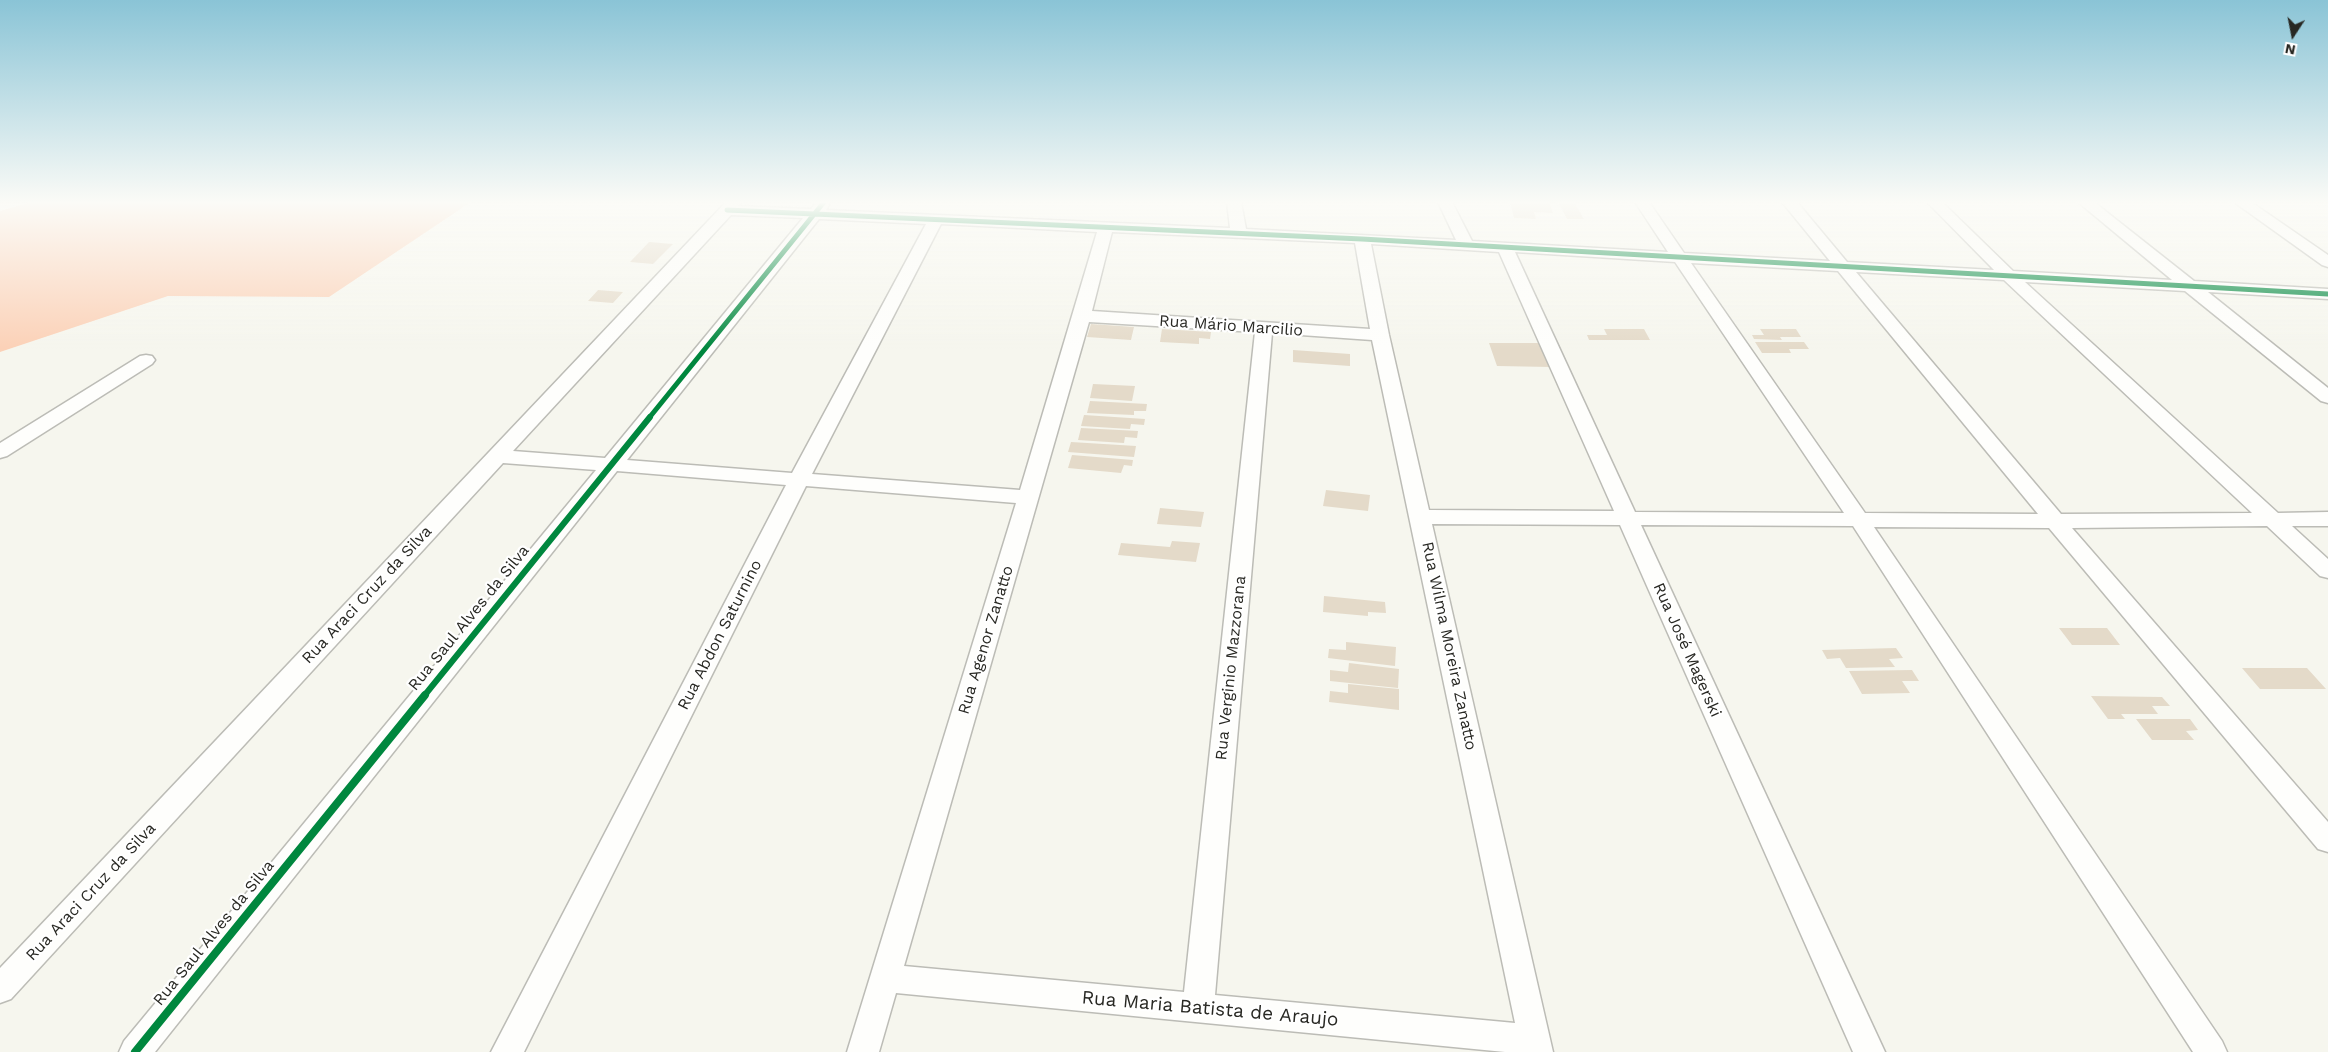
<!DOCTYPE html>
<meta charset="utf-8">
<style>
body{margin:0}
#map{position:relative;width:2328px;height:1052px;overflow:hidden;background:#f6f6ee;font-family:"Work Sans",sans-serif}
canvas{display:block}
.north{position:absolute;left:2268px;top:10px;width:50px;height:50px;-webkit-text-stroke:4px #fff;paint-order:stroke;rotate:191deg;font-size:14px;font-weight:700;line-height:20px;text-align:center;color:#282823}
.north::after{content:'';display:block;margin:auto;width:18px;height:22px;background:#282823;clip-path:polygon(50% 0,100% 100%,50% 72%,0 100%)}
</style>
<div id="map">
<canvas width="2328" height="1052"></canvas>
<div class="north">N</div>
</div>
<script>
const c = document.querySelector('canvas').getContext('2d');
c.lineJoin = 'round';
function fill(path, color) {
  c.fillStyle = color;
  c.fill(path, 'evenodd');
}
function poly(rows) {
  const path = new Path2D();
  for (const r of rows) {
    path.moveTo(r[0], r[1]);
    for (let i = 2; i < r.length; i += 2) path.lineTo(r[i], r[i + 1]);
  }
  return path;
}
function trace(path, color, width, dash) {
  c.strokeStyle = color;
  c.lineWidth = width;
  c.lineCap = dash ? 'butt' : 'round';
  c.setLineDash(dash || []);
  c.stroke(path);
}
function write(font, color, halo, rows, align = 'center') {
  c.font = font + ' "Work Sans",sans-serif';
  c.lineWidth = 4.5;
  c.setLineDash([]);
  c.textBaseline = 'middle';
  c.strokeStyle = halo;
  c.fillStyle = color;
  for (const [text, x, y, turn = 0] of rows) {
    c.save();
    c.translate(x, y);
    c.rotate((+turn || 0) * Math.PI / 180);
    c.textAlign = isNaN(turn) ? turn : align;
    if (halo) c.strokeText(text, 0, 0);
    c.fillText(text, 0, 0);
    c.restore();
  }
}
fill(poly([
 [31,202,471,202,329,297,168,296,0,352,0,211]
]), '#fbd1b7');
fill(poly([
 [1510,202,1549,202,1553,213,1534,212,1536,219,1514,218],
 [1558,202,1574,202,1584,219,1567,219],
 [649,242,673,244,653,264,630,262],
 [598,290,623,292,613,303,588,301],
 [1091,324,1134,327,1131,340,1087,337],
 [1162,329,1211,332,1210,339,1199,338,1199,344,1160,342],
 [1604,329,1644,329,1650,340,1589,340,1587,335,1607,335],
 [1760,329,1796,329,1801,337,1780,337,1782,340,1754,339,1752,335,1764,335],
 [1755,342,1804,342,1809,349,1789,349,1791,353,1762,353],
 [1489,343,1542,343,1551,367,1497,366],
 [1293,350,1350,354,1350,366,1293,362],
 [1093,384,1135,386,1132,401,1090,398],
 [1090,401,1147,404,1146,411,1134,411,1134,415,1087,413],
 [1084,415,1145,419,1144,425,1131,424,1130,429,1081,426],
 [1081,428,1138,431,1137,438,1125,437,1124,443,1078,440],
 [1071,442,1136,446,1134,457,1068,452],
 [1072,455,1133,460,1132,466,1124,465,1121,473,1068,468],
 [1326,490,1370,495,1368,511,1323,506],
 [1160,508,1204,512,1201,527,1157,524],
 [1172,541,1200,543,1196,562,1118,555,1121,543,1170,547],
 [1324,596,1385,602,1386,613,1368,612,1368,616,1323,612],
 [2059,628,2107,628,2120,645,2072,645],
 [1346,642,1396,647,1395,666,1328,658,1329,649,1346,650],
 [1896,648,1903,658,1889,659,1895,667,1846,668,1840,658,1827,659,1822,650],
 [1349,663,1399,669,1398,688,1330,681,1330,670,1348,672],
 [2242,668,2307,668,2326,689,2260,689],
 [1912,670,1919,681,1902,681,1910,693,1862,694,1849,671],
 [1348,684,1399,689,1399,710,1329,702,1330,691,1348,693],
 [2091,696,2162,697,2170,706,2152,706,2158,714,2121,714,2125,719,2108,719],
 [2136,719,2190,719,2198,730,2186,731,2194,740,2152,740]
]), '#e4dac9');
const street = poly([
 [726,202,741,202,738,206,811,209,817,202,827,202,829,205,826,210,1230,228,1227,202,1241,202,1246,229,1456,240,1438,202,1452,202,1472,241,1668,252,1635,202,1649,202,1684,253,1830,261,1782,202,1797,202,1847,262,1994,270,1927,202,1942,202,2013,271,2172,280,2078,202,2094,202,2194,281,2328,289,2328,299,2208,292,2328,388,2328,403,2321,401,2185,291,2025,282,2278,513,2328,512,2328,526,2292,526,2328,559,2328,578,2320,576,2267,526,2072,528,2328,822,2328,852,2318,849,2049,528,1874,527,2222,1041,2227,1052,2193,1052,1853,526,1641,525,1885,1052,1853,1052,1620,525,1432,524,1553,1052,1505,1052,896,993,879,1052,847,1052,1016,503,806,486,524,1052,491,1052,786,485,617,471,155,1052,119,1052,124,1041,596,470,503,463,11,999,0,1003,0,968,726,202],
 [731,215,803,218,605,458,513,451,731,215],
 [819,219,926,224,792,473,627,460,819,219],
 [941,224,1097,232,1020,490,812,474,941,224],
 [1112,232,1355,243,1370,329,1092,311,1112,232],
 [1371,244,1499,252,1614,511,1429,510,1389,335,1371,244],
 [1515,252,1675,262,1844,513,1635,512,1515,252],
 [1691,263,1838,271,2038,514,1865,513,1691,263],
 [1856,272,2004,280,2252,513,2061,514,1856,272],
 [1089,322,1255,332,1184,992,904,966,1089,322],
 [1272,333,1372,340,1515,1023,1215,995,1272,333],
 [2234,202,2251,202,2328,255,2328,267,2322,265,2234,202],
 [146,355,152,356,155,360,152,364,7,456,0,458,0,443,140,356,146,355]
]);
trace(street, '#bcbcb6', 3);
fill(street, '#fefefc');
trace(poly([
 [727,210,1362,239,2328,294],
 [649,418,824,202]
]), '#00873e', 5);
trace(poly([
 [424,696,650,417]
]), '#00873e', 6);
trace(poly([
 [135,1052,425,695]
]), '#00873e', 8);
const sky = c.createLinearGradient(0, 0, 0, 349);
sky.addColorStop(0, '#8ac4d6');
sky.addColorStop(0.58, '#fbfbf7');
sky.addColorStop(1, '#fbfbf700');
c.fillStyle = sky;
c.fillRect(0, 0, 2328, 349);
write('16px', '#282823', '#fff', [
 ["Rua Mário Marcilio",1231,326,4],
 ["Rua Araci Cruz da Silva",367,595,-47],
 ["Rua Saul Alves da Silva",469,618,-51],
 ["Rua Abdon Saturnino",720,635,-63],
 ["Rua Agenor Zanatto",986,640,-73],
 ["Rua Wilma Moreira Zanatto",1449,646,78],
 ["Rua José Magerski",1687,650,66],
 ["Rua Verginio Mazzorana",1231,668,-84],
 ["Rua Araci Cruz da Silva",91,892,-47],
 ["Rua Saul Alves da Silva",214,933,-51]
]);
write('19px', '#282823', '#fff', [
 ["Rua Maria Batista de Araujo",1210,1009,5]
]);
</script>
